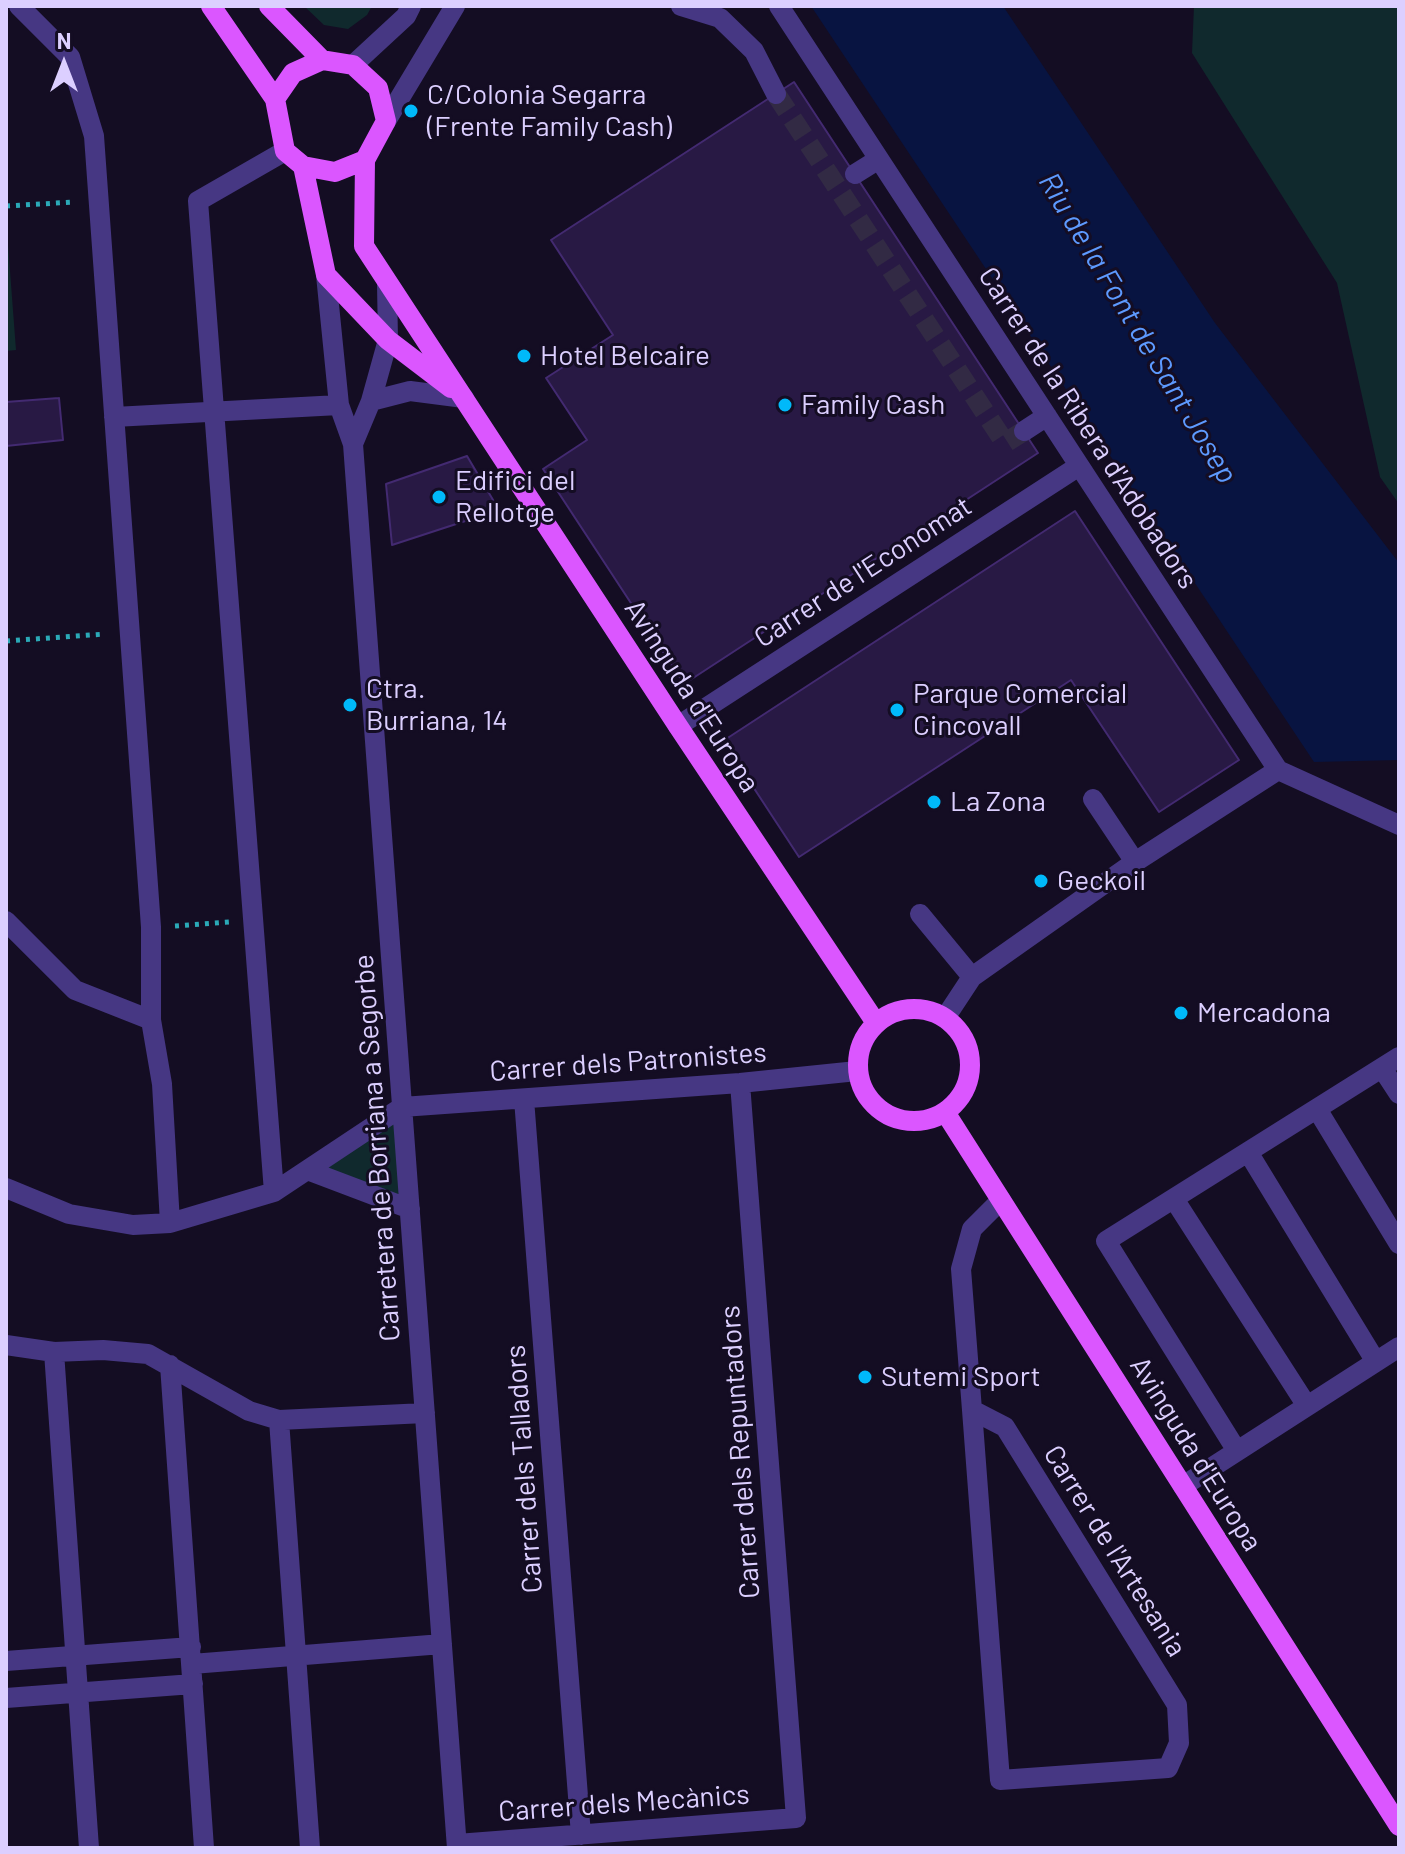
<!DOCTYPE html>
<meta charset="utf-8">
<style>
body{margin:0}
#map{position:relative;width:1405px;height:1854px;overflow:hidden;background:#140d23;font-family:Barlow,sans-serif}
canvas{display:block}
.frame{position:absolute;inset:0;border:8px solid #dccfff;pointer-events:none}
.north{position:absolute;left:24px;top:24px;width:80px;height:80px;-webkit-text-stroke:6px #140d23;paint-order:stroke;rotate:0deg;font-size:22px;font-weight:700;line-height:32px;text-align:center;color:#dccfff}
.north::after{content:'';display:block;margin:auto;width:28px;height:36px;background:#dccfff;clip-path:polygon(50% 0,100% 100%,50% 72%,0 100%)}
</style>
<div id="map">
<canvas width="1405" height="1854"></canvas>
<div class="frame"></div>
<div class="north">N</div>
</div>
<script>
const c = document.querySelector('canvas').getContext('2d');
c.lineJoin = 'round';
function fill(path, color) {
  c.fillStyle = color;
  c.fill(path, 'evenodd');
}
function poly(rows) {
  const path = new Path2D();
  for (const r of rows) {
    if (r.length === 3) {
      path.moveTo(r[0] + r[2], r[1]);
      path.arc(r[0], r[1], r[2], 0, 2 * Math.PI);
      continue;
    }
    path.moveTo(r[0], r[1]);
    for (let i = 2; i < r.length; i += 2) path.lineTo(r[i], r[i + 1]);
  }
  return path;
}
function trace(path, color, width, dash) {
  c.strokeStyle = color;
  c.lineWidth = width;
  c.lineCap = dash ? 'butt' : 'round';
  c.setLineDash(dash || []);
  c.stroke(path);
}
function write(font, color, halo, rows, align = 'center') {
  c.font = font + ' Barlow,sans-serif';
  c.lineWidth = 6;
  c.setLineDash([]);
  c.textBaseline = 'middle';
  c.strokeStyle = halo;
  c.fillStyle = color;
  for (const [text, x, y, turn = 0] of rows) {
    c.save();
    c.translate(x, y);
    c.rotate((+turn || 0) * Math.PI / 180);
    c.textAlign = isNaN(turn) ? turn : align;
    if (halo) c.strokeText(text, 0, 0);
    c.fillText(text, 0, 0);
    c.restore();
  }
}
fill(poly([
 [304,6,372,6,367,15,348,29,324,25],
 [1194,6,1399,6,1399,504,1380,477,1337,283,1192,53],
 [6,218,16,350,6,351],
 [402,1107,410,1209,307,1170]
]), '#10292d');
fill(poly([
 [811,6,1003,6,1215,323,1399,563,1399,760,1314,762]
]), '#081441');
const building = poly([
 [794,82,1038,453,684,684,543,469,587,440,546,378,613,335,551,240,794,82],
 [59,398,63,440,6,446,6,402,59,398],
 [467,456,499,510,392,545,386,484,467,456],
 [1075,511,1239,760,1159,812,1071,680,799,857,723,741,1075,511]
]);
fill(building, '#281944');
trace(building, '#432a71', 2);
trace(poly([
 [776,94,1005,443,1024,431]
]), '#322a44', 20, [20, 10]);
trace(poly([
 [6,206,74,202],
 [6,641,105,634],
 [175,926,229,922]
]), '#2ba9b7', 5, [4, 6]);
trace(poly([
 [19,6,70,57,94,136,151,927,151,1020,162,1084,170,1223],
 [681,6,720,18,754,51,776,94],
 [779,6,1278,770,1399,825],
 [353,65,406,16,411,6],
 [386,121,455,6],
 [855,174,879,159],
 [326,275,339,405,353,444,457,1848],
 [371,401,388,340,387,284],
 [114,417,339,405],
 [1024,431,1047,416],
 [353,444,371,401,410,391,464,398],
 [678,726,1079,466],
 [1093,799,1135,862],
 [920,914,972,977],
 [6,921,75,990,151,1020],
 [945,1018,972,977,1135,862,1278,770],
 [1382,1068,1399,1094],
 [524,1099,581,1835],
 [402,1107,740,1083,857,1071],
 [1317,1109,1399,1244],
 [1248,1152,1376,1362],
 [307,1170,410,1209],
 [6,1188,69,1214,133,1225,170,1223,274,1192,402,1107],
 [274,1192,198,201,285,151],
 [1174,1199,1307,1406],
 [6,1345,54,1352,103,1350,148,1354,249,1411,279,1420,425,1413],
 [54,1352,89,1848],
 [170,1365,204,1848],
 [972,1410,1005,1427,1177,1705,1179,1743,1168,1768,1000,1780,972,1410,961,1269,972,1229,1001,1200],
 [279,1420,310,1848],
 [1237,1451,1106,1241,1399,1057],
 [1183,1486,1399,1347],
 [6,1661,191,1647],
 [192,1664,442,1644],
 [6,1698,193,1684],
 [457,1844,796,1818,740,1083]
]), '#463783', 20);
trace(poly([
 [211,6,275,99,285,151,303,166,335,172,365,160,386,121,378,88,353,65,322,60,293,73,275,99],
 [269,6,322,60],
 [365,160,364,246,678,726,876,1023],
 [303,166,326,275,388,340,451,388],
 [914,1065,56],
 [945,1112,1399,1826]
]), '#db56ff', 20);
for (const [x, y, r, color] of [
 [411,111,8,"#00b9fa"],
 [524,356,8,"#00b9fa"],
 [785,405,8,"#00b9fa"],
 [439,497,8,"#00b9fa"],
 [350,705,8,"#00b9fa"],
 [897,710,8,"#00b9fa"],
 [934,802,8,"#00b9fa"],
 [1041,881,8,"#00b9fa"],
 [1181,1013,8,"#00b9fa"],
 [865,1377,8,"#00b9fa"]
]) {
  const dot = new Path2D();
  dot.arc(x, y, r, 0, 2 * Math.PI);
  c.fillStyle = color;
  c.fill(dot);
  trace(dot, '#140d23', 3);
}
write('28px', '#dccfff', '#140d23', [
 ["C/Colonia Segarra",427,95],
 ["(Frente Family Cash)",427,127],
 ["Hotel Belcaire",540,356],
 ["Family Cash",801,405],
 ["Edifici del",455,481],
 ["Rellotge",455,513],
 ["Ctra.",366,689],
 ["Burriana, 14",366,721],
 ["Parque Comercial",913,694],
 ["Cincovall",913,726],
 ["La Zona",950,802],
 ["Geckoil",1057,881],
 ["Mercadona",1197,1013],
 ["Sutemi Sport",881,1377]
], 'left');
write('28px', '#dccfff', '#140d23', [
 ["Carrer de la Ribera d'Adobadors",1088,428,57],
 ["Carrer de l'Economat",863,572,-33],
 ["Avinguda d'Europa",692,696,57],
 ["Carrer dels Patronistes",628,1062,-4],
 ["Carretera de Borriana a Segorbe",377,1148,-94],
 ["Carrer dels Repuntadors",740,1452,-94],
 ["Avinguda d'Europa",1196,1454,58],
 ["Carrer dels Talladors",524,1469,-94],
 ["Carrer de l'Artesania",1115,1551,58],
 ["Carrer dels Mecànics",624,1803,-4]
]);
write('italic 30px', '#5d9aff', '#140d23', [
 ["Riu de la Font de Sant Josep",1138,328,59]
]);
</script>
